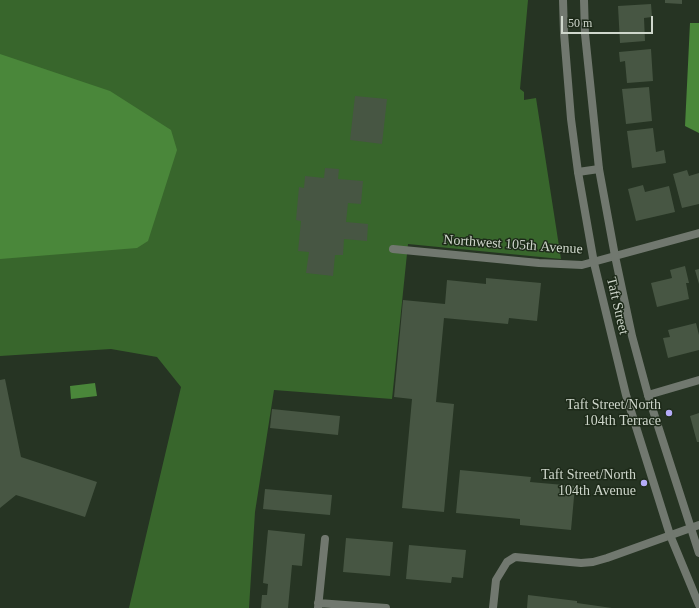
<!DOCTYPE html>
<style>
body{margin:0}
#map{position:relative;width:699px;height:608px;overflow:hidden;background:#263423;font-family:"Times New Roman",serif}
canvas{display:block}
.scale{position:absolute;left:561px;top:16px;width:92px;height:18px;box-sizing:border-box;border:2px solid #cfd7cc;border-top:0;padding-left:5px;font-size:12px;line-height:14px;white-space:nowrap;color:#cfd7cc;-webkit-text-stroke:3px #1d2a19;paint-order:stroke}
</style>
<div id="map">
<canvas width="699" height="608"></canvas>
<div class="scale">50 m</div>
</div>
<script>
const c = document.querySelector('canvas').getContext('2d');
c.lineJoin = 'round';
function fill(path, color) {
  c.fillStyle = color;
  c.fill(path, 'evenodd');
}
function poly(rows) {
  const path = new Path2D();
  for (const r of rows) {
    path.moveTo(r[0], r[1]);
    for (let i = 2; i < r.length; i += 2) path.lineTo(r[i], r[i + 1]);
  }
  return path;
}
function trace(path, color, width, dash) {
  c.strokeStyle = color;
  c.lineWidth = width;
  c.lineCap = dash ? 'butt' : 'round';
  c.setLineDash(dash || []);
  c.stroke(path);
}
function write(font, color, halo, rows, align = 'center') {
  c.font = font + ' "Times New Roman",serif';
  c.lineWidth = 3;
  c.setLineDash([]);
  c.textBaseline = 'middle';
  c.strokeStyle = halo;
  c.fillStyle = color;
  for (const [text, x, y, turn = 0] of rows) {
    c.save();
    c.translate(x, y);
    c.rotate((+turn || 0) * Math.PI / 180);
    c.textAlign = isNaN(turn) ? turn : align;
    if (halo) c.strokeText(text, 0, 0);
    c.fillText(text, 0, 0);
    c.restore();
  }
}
fill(poly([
 [0,0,528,0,520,89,524,92,524,100,536,98,561,259,408,244,392,399,274,390,255,512,249,608,129,608,181,387,157,357,111,349,0,356]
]), '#38662c');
fill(poly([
 [690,23,699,23,699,133,685,126],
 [0,54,110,91,171,130,177,150,148,241,137,248,0,259],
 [95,383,97,396,71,399,70,386]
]), '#4a873a');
fill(poly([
 [665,0,682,0,682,4,665,3],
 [651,4,652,17,644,18,645,41,620,43,618,6],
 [651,49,653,81,627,83,625,61,620,62,619,52],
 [649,87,652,121,626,124,622,89],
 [355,96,387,99,382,144,350,140],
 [653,128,656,152,664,150,666,163,632,168,627,131],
 [325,168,339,169,338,179,363,181,361,204,348,203,346,222,368,224,367,241,344,239,343,255,335,255,333,276,306,273,309,252,298,251,301,221,296,220,299,187,304,188,305,176,324,178],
 [687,170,689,176,699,173,699,204,682,208,673,174],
 [643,185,645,192,669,186,675,212,636,221,628,189],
 [685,266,689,283,686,283,689,299,657,307,651,283,672,278,670,270],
 [699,269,699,284,695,270],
 [486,278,541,283,537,321,509,318,508,324,444,318,436,402,454,404,444,512,402,508,412,399,394,397,403,300,445,304,447,280,486,284],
 [696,323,699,335,699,350,668,358,663,338,670,337,668,330],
 [5,379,21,457,97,482,85,517,16,495,0,508,0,380],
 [272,409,340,416,338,435,270,428],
 [699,413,699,442,697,442,690,416],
 [460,470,531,477,530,482,575,486,571,530,520,525,520,519,456,513],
 [265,489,332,495,330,515,263,509],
 [268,530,305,534,302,566,292,565,288,608,261,608,262,595,267,595,268,584,263,583],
 [346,538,393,542,390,576,343,572],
 [409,545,466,550,463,578,452,577,451,583,406,579],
 [528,595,577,601,577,603,612,608,527,608]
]), '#475643');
trace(poly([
 [578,172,599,169],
 [393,249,539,263,582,265,699,233],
 [648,395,699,380],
 [318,603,386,608],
 [318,608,325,539],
 [493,608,496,580,507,562,515,557,581,563,593,562,607,558,699,525]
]), '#71786f', 8);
trace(poly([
 [563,0,564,33,571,119,578,172,594,263,626,395,670,535,699,605],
 [584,0,585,34,599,169,615,256,632,336,648,395,699,553]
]), '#71786f', 8);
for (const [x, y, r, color] of [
 [669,413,4,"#b5acf8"],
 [644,483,4,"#b5acf8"]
]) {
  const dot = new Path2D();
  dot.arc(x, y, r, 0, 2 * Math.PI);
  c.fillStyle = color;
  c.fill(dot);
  trace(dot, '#1d2a19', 1.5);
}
write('14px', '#cfd7cc', '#1d2a19', [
 ["Northwest 105th Avenue",513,245,4],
 ["Taft Street",617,306,77]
]);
write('14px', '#cfd7cc', '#1d2a19', [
 ["Taft Street/North",661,405],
 ["104th Terrace",661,421],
 ["Taft Street/North",636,475],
 ["104th Avenue",636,491]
], 'right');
</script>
